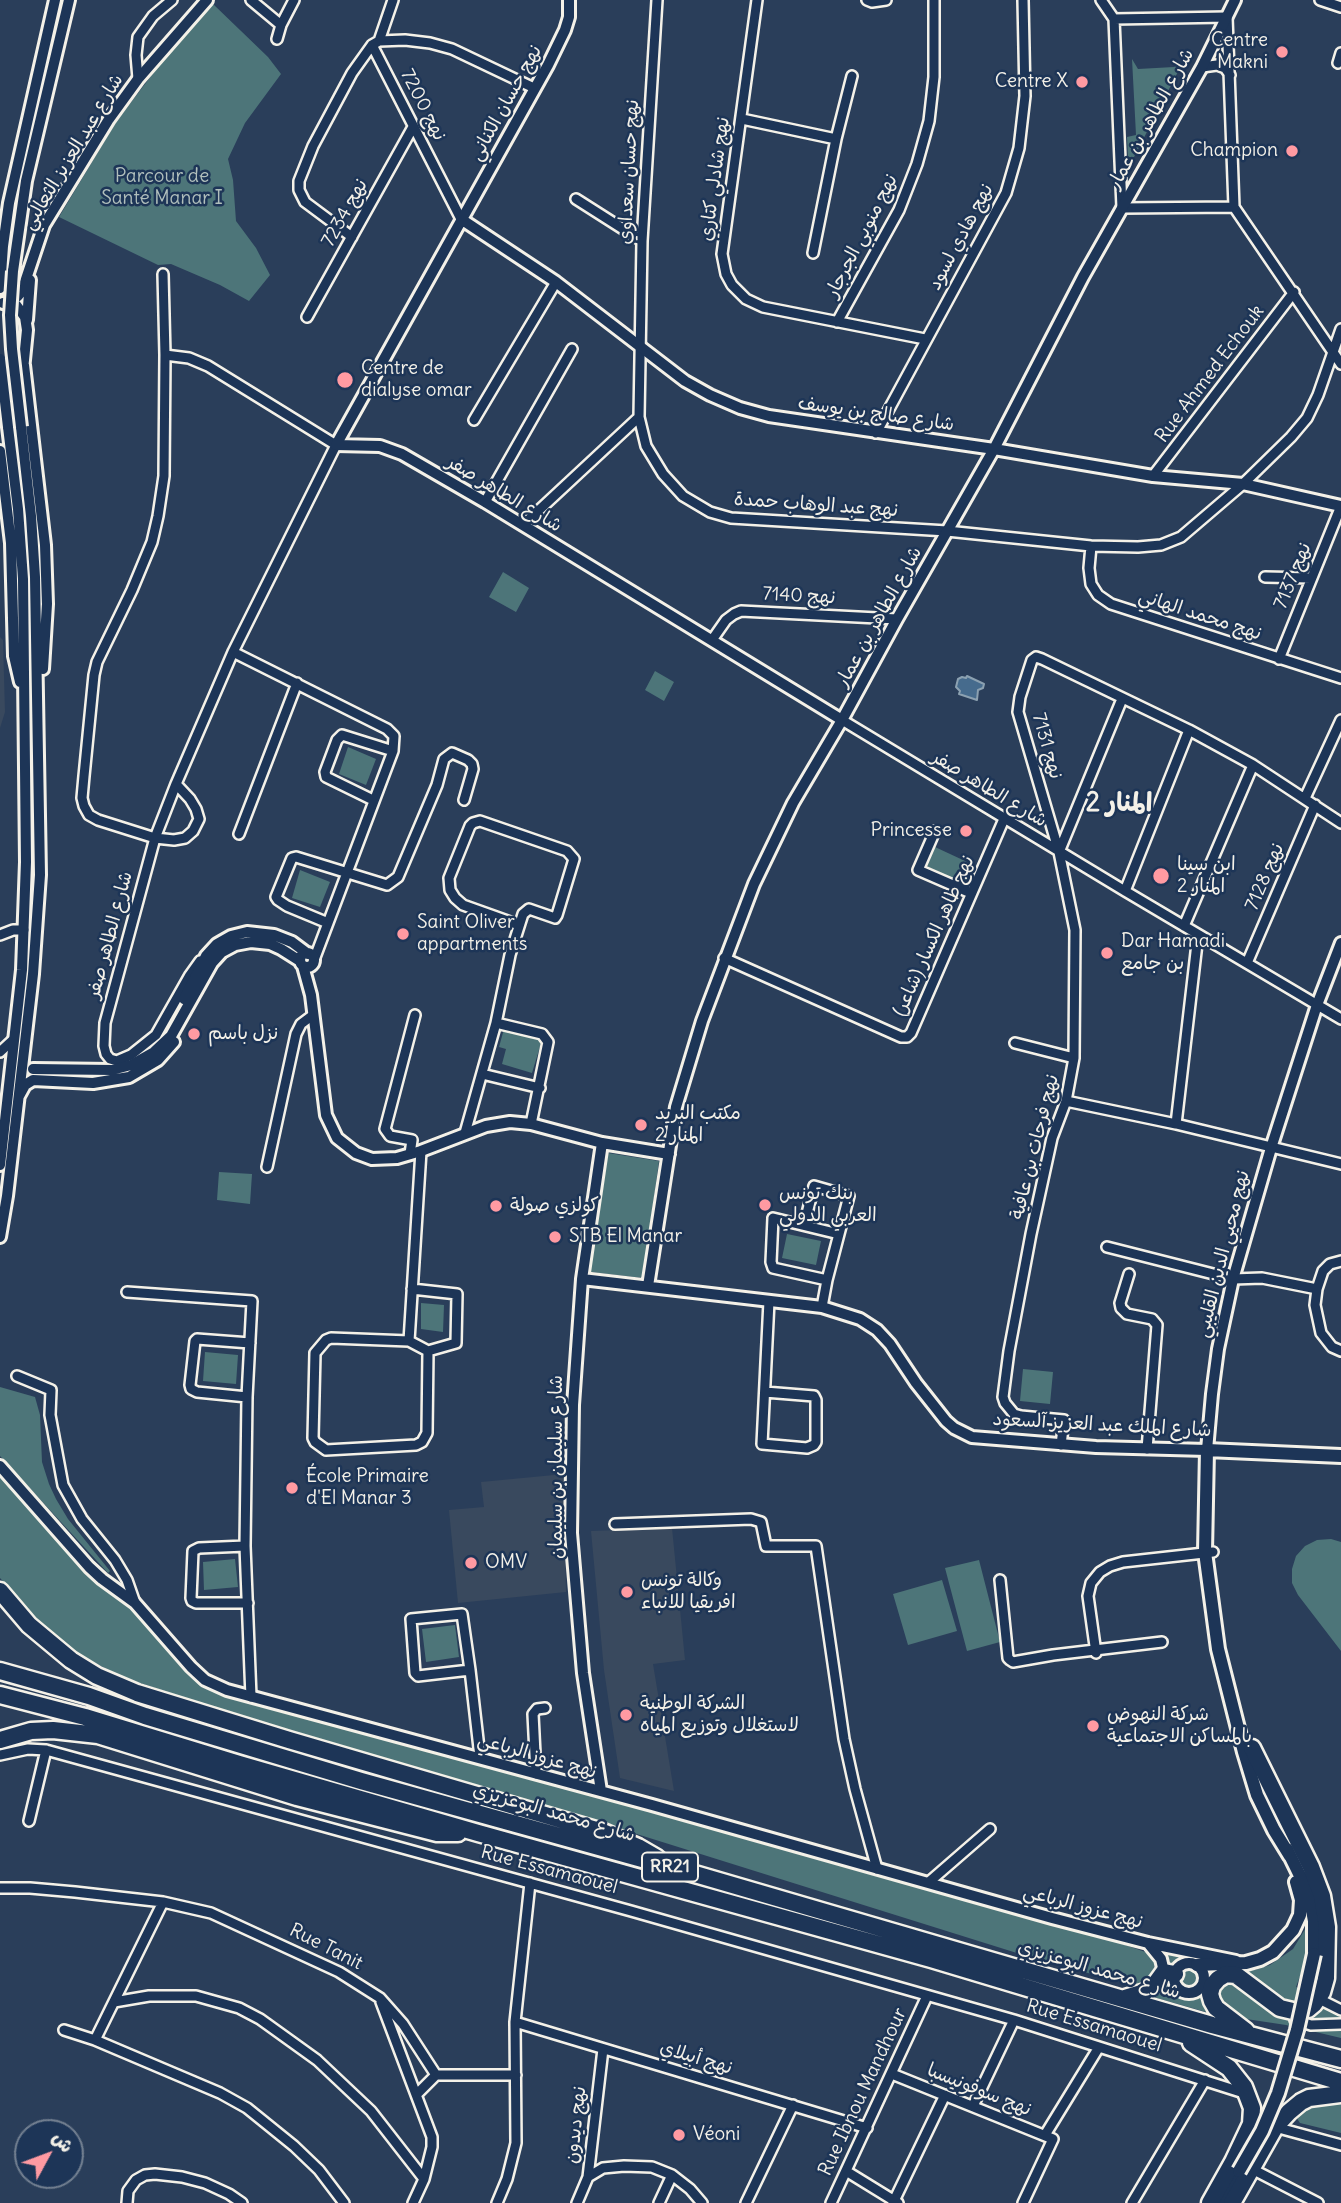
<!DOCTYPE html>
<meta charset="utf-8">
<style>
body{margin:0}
#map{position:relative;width:1341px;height:2203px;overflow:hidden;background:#2a3e5a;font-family:Delius,"Playpen Sans Arabic",sans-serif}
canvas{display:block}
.north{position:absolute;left:14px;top:2119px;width:70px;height:70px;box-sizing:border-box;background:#1d3557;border:2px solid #738091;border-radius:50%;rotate:49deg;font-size:19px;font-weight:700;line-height:28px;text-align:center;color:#f4f1e8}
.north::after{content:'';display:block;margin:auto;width:24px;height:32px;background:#ff9aa2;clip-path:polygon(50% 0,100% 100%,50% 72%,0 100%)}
</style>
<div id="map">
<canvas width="1341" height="2203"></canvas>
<div class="north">ش</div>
</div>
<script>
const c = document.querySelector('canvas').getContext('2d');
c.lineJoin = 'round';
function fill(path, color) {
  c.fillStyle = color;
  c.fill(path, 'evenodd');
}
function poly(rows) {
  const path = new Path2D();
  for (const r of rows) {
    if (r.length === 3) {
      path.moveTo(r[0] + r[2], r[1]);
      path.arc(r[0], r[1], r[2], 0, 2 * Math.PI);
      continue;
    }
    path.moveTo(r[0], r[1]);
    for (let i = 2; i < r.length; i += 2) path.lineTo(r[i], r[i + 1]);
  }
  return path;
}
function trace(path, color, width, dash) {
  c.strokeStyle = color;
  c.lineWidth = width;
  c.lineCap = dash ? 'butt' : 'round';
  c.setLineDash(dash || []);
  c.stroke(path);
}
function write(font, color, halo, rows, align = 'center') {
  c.font = font + ' Delius,"Playpen Sans Arabic",sans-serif';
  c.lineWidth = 5;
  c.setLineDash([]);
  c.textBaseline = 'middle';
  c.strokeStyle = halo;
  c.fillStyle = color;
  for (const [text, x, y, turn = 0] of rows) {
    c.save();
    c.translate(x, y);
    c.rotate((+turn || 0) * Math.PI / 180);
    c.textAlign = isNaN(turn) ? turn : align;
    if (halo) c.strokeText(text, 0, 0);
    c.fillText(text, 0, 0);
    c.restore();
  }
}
fill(poly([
 [0,637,3,640,5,712,0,728],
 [554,1475,564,1475,566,1592,458,1603,449,1510,484,1507,481,1482],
 [672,1528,685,1660,653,1664,674,1791,620,1778,604,1670,591,1531]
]), '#39495e');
fill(poly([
 [213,4,268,57,281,74,245,123,228,159,233,180,236,221,256,248,270,275,249,301,220,285,171,264,158,265,59,217,116,122,177,42],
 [1132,59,1138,69,1174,67,1183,62,1134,157,1128,157,1127,137,1136,135],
 [503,572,529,588,516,612,489,597],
 [655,671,674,682,664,701,645,690],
 [348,747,376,759,366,785,339,774],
 [935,847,978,867,969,886,926,866],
 [300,870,330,882,320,907,292,898],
 [504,1029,542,1040,532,1073,502,1064,506,1049,499,1047],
 [608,1153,659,1161,643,1278,590,1272],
 [219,1172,252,1174,250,1204,217,1200],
 [787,1234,821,1241,816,1265,782,1258],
 [421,1303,444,1305,443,1332,421,1329],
 [205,1352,238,1355,236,1384,203,1381],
 [1023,1369,1053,1372,1050,1404,1020,1401],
 [0,1387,35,1397,40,1415,42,1462,49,1484,56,1499,68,1519,110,1571,108,1573,0,1456],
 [0,1475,86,1570,132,1606,180,1666,199,1684,228,1697,1057,1921,1151,1954,1159,1965,1156,1979,1138,1987,1020,1954,576,1815,224,1711,122,1677,80,1655,43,1627,0,1578],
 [1331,1539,1341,1542,1341,1651,1298,1595,1292,1583,1292,1569,1296,1556,1305,1546,1317,1540],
 [235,1559,238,1587,204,1590,203,1562],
 [979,1560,1000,1642,967,1651,945,1568],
 [942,1580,957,1631,908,1645,893,1594],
 [455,1625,459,1657,426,1662,422,1629],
 [1307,1926,1309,1931,1306,1960,1296,1987,1341,2008,1341,2038,1286,2025,1213,2014,1146,1995,1160,1989,1167,1982,1171,1964,1163,1949,1255,1970,1270,1965,1293,1949],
 [1341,2098,1341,2133,1300,2123,1298,2120,1296,2116,1314,2102]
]), '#4d7579');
const water = poly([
 [967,676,984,684,983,688,978,690,977,700,959,694,960,691,956,687,958,679,962,677,966,678,967,676]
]);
fill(water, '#466b8d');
trace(water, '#8ca1b1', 2);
const minor = poly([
 [251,0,281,25],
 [657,0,642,241,639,417,646,446,663,474,683,496,710,512,731,518,947,531,1091,546,1138,547,1161,545,1181,537,1243,484,1291,437,1307,418,1318,395,1341,329],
 [757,0,722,254,726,274,732,285,746,299,763,307,925,339],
 [867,0,872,2,886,0],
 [1101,0,1114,19,1122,208,1234,207],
 [1320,0,1341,7],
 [1114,19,1227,17,1234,207,1341,364],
 [277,39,281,25,294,0],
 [379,41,393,0],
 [372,45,461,219],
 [1338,63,1341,53],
 [1202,67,1217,65,1225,68,1230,75],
 [138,79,136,55,138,37,153,16,172,0],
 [742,119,836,139],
 [576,199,642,241],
 [352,237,305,202,299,190,299,181,313,146,352,73,372,45,379,41,405,40,430,43,452,49,534,88],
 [813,253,836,139,852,76],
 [163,274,165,355,164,476,158,516,152,542,132,590,97,662,94,675,84,776,82,798,84,806,89,815,98,820,155,838,174,840,185,838,193,831,199,819,196,809,190,799,176,784],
 [307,317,413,127],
 [837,322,899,210,917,164,929,121,934,77,934,0],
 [165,355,189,358,208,366,336,445,233,652,176,784,155,838,105,1023,104,1046,106,1054,110,1059,117,1061,131,1055,156,1035,190,975,200,961],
 [474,420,556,282],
 [876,433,1006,193,1019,148,1025,96,1023,0],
 [1153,476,1294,292],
 [485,502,572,349],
 [523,525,639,417],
 [1091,546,1089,568,1091,584,1098,595,1111,604,1341,678],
 [1265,577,1311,578],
 [712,640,726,620,734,614,741,611,897,619],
 [233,652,387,729,394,736,393,751,314,960],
 [1279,659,1341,506],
 [842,720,1125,891,1341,1019],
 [1305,798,1341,720],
 [373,800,326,777,325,772,337,740,342,735,393,751],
 [935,831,918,870,971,893],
 [239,834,297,683],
 [1059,852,1122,699],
 [1125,891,1189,730],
 [328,923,287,906,278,900,276,897,292,858,296,857,387,885,398,877,437,785,444,759,452,753,468,760,472,764,473,769,464,800],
 [1184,926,1253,765],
 [0,935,13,930,24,930],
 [724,958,901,1037,907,1037,911,1033,1004,819],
 [1247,963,1315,805],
 [496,1023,510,955,523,914,529,909,555,918,557,915,574,859,567,851,480,821,473,823,470,826,449,878,450,890,455,898,463,905,519,925],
 [1015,1043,1074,1058],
 [0,1052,14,1039],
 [482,1074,540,1088],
 [1066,1101,1176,1124,1341,1164],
 [1176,1124,1198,935],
 [465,1133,496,1023,542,1034,548,1042,531,1124],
 [410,1154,412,1140,390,1136,385,1129,415,1015],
 [267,1167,296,1034,301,1024,313,1015],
 [804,1225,814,1186,849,1196,839,1234],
 [1107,1247,1233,1279,1262,1278,1317,1289],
 [1341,1261,1330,1264,1323,1271,1317,1289,1315,1305,1321,1333,1332,1347,1341,1351],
 [1129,1274,1120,1303,1121,1308,1127,1314,1152,1319,1157,1325,1147,1449],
 [412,1289,457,1294,456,1343,428,1351,409,1341,331,1338,326,1340,315,1353,313,1438,315,1442,326,1450,416,1445,422,1442,427,1433,428,1351],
 [127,1292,252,1301,247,1397,245,1546,251,1697],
 [822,1307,827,1280,839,1234,773,1218,771,1262,773,1268,827,1280],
 [409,1341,421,1151],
 [17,1376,51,1390,50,1415,63,1485,82,1519,115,1560,127,1580,135,1603],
 [765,1392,814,1396,816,1400,816,1442,814,1445,807,1448,762,1444,769,1301],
 [247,1397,197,1392,191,1389,190,1385,195,1341,197,1339,250,1343],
 [1061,1445,1064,1420,1021,1416,1014,1414,1005,1403,1003,1397,1009,1351,1031,1234,1052,1138,1066,1101,1074,1058,1075,930,1059,852,1018,712,1020,697,1032,660,1036,657,1042,659,1189,730,1253,765,1341,823],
 [615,1524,751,1519,761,1522,766,1546,816,1546,844,1739,855,1789,877,1869],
 [245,1546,199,1548,193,1551,191,1598,192,1601,196,1603,248,1603],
 [1000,1580,1008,1658,1010,1660,1013,1662,1053,1655,1162,1642],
 [1096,1653,1088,1596,1091,1583,1100,1572,1110,1566,1123,1562,1213,1552],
 [470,1670,418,1676,415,1673,411,1619,462,1614,470,1670,480,1757],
 [0,1755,28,1749,46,1750,631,1911,1014,2020,1247,2094],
 [536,1774,533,1714,537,1709,545,1708],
 [29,1821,46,1750],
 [929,1882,990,1829],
 [0,1888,30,1888,75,1892,163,1902,211,1913,339,1972,380,1998,403,2024,436,2075],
 [1319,1997,1325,2002,1341,2010],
 [114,2002,149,1996,196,1996,239,2008,260,2019,317,2060,371,2111,424,2179,413,2203],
 [381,2002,432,2137,432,2147,424,2179],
 [1295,2020,1311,2025,1341,2024],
 [515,2022,867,2128],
 [64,2030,95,2040,220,2093,247,2108,294,2146,319,2170,344,2203],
 [95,2040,163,1902],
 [892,2074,1053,2139,1023,2203],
 [417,2094,436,2075,516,2075],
 [973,2106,1014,2020],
 [1275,2127,1341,2145],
 [1045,2135,1099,2047],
 [1252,2169,1318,2203],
 [846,2171,898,2203],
 [588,2177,603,2168,624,2166,652,2167,672,2175,690,2189,702,2203],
 [127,2203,128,2191,136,2180,145,2175,155,2174,182,2177,205,2183,229,2194,242,2203],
 [497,2203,507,2179,516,2143,515,2022,530,1883],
 [577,2203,588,2177,603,2049],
 [659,2203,672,2175],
 [746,2203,793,2105],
 [831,2203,927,1996],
 [893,2203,945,2095],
 [1132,2203,1205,2080]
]);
const tertiary = poly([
 [461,219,556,282,685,381,710,395,740,408,769,416,994,449,1153,476,1243,484,1341,506],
 [13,271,26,181,69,0],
 [0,288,3,246,9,203,55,0],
 [7,302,18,296,22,291,44,225,109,119,138,79,207,0],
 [3,303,16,305,25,317,27,330,23,370],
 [27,320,30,280],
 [24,365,45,545,47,604,43,669],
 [336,445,380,446,402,454,485,502,842,720],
 [336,445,548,65,565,30,569,17,569,0],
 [0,451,11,543,14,656,20,682],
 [307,960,7],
 [303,966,311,995,326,1115,337,1138,356,1153,372,1159,397,1158,421,1151,486,1126,510,1122,531,1124,602,1143,669,1154],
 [184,999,206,956,217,944,231,936,247,932,274,935,292,942,308,954],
 [33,1069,112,1070,131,1065,154,1052,171,1036,212,963,222,952,235,945,251,942,270,944,281,949,300,961],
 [19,1096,25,1085,33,1080,93,1083,129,1077,158,1060,174,1042],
 [0,1165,22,970,26,862,23,579,18,509,8,427],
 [0,1237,7,1196,33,974,40,875,35,577,31,516,21,427],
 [582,1279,822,1307,860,1319,877,1330,890,1344,916,1383,946,1421,954,1428,972,1437,1096,1447,1207,1450,1212,1394,1218,1349,1233,1279,1271,1148,1317,1005,1341,943],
 [648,1286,676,1107,702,1021,754,884,793,803,842,720,897,619,994,449,1083,277,1202,67,1235,0],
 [0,1466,89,1567,102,1579,135,1603,191,1667,205,1680,227,1690,652,1805,1052,1918,1148,1943,1236,1961],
 [601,1791,583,1673,571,1533,573,1405,582,1279,602,1143],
 [1148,1943,1161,1959,1164,1972],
 [1189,1978,15]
]);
const secondary = poly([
 [1287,1849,1308,1892,1311,1905,1314,1921,1314,1954],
 [1290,1856,1274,1830,1257,1795,1244,1752,1218,1649,1205,1552,1207,1450,1341,1456],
 [1197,1965,1246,1963,1260,1959,1273,1952,1293,1930,1300,1915,1301,1900,1296,1882],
 [1221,2203,1239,2171]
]);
const motorway = poly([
 [0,1591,29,1625,71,1660,97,1676,137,1693,289,1740,603,1832,638,1847,657,1858],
 [0,1671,89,1696,145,1716,361,1781,671,1867,1212,2025,1341,2059],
 [0,1695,85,1717,239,1764,478,1833,931,1959,1341,2082],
 [0,1740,31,1731,53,1730,98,1735,297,1797,437,1833,458,1833],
 [1125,1998,1145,1992,1156,1983,1164,1972,1175,1974],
 [1246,2031,1216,2008,1212,2001,1210,1994,1212,1986,1218,1979,1226,1974,1236,1975,1280,2008,1297,2012,1308,2009,1314,2004,1322,1992,1326,1978,1327,1927,1322,1896,1311,1867,1252,1748],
 [1191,2043,1229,2068,1244,2087,1252,2108,1251,2124,1233,2162,1210,2203],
 [1232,2203,1275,2127,1289,2112,1301,2102,1309,2098,1341,2094]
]);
trace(minor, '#f4f1e8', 14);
trace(tertiary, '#f4f1e8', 16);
trace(secondary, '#f4f1e8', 18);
trace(motorway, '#f4f1e8', 21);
trace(minor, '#1d3557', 9);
trace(tertiary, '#1d3557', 10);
trace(secondary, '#1d3557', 12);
trace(motorway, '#1d3557', 16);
const tertiaryBridge = poly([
 [13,271,10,315,12,349,21,427],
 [0,359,8,427]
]);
const secondaryBridge = poly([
 [1239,2171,1262,2131,1278,2093,1297,2030,1314,1954]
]);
trace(tertiaryBridge, '#f4f1e8', 16, []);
trace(secondaryBridge, '#f4f1e8', 18, []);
trace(tertiaryBridge, '#1d3557', 10);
trace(secondaryBridge, '#1d3557', 12);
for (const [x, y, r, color] of [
 [1282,52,7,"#ff9aa2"],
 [1082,82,7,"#ff9aa2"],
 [1292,151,7,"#ff9aa2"],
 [345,380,9,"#ff9aa2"],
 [966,831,7,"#ff9aa2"],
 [1161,876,9,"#ff9aa2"],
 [403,934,7,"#ff9aa2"],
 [1107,953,7,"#ff9aa2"],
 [194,1034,7,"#ff9aa2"],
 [641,1125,7,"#ff9aa2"],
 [765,1205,7,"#ff9aa2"],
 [496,1206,7,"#ff9aa2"],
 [555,1237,7,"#ff9aa2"],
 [292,1488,7,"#ff9aa2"],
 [471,1563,7,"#ff9aa2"],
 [627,1592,7,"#ff9aa2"],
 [626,1715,7,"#ff9aa2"],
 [1093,1726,7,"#ff9aa2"],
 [679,2135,7,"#ff9aa2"]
]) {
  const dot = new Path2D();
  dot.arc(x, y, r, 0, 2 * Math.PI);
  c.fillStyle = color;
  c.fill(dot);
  trace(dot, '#1d3557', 2.5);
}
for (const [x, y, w] of [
 [670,1867,56]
]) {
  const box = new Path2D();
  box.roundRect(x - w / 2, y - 14.5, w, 29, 5);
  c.fillStyle = '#1d3557';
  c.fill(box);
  trace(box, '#f4f1e8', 2);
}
write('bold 18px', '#f4f1e8', null, [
 ["RR21",670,1867]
]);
write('19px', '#f4f1e8', '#1d3557', [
 ["Centre",1268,41,"right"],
 ["Makni",1268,63,"right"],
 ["Centre X",1068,82,"right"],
 ["Champion",1278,151,"right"],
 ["Centre de",361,369],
 ["dialyse omar",361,391],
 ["Princesse",952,831,"right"],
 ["ابن سينا",1177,865],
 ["المنار 2",1177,887],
 ["Saint Oliver",417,923],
 ["appartments",417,945],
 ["Dar Hamadi",1121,942],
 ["بن جامع",1121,964],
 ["نزل باسم",208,1034],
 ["مكتب البريد",655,1114],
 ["المنار 2",655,1136],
 ["بنك تونس",779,1194],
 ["العربي الدولي",779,1216],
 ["كولزي صولة",510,1206],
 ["STB El Manar",569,1237],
 ["École Primaire",306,1477],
 ["d'El Manar 3",306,1499],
 ["OMV",485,1563],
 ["وكالة تونس",641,1581],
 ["افريقيا للانباء",641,1603],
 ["الشركة الوطنية",640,1704],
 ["لاستغلال وتوزيع المياه",640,1726],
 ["شركة النهوض",1107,1715],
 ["بالمساكن الاجتماعية",1107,1737],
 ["Véoni",693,2135]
], 'left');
write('19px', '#f4f1e8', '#1d3557', [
 ["نهج حسان الكناني",506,103,-61],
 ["نهج 7200",423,105,63],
 ["شارع الطاهر بن عمار",1151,119,-61],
 ["شارع عبد العزيز الثعالبي",73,152,-59],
 ["نهج حسان سعداوي",629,172,-87],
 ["نهج شادلي كتاري",715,179,-82],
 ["نهج 7234",345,213,-61],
 ["نهج منوبي الجرجار",862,236,-63],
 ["نهج هادي لسود",961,237,-62],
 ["Rue Ahmed Echouk",1210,374,-53],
 ["شارع صالح بن يوسف",876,414,8],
 ["شارع الطاهر صفر",504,494,31],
 ["نهج عبد الوهاب حمدة",816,505,4],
 ["نهج 7137",1293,576,-68],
 ["نهج 7140",799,596,3],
 ["نهج محمد الهاني",1200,615,18],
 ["شارع الطاهر بن عمار",879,617,-61],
 ["نهج 7131",1047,746,74],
 ["شارع الطاهر صفر",989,789,31],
 ["نهج 7128",1265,877,-67],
 ["شارع الطاهر صفر",110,935,-75],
 ["نهج طاهر الكسار (شاعر)",934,936,-66],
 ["نهج فرحات بن عافية",1035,1147,-76],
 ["نهج محيي الدين القليبي",1223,1254,-76],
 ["شارع الملك عبد العزيز آلسعود",1102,1425,3],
 ["شارع سليمان بن سليمان",557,1467,-90],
 ["نهج عزوز الرباعي",537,1756,16],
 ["شارع محمد البوعزيزي",554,1813,16],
 ["Rue Essamaouel",549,1870,15],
 ["نهج عزوز الرباعي",1083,1907,15],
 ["Rue Tanit",326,1947,27],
 ["شارع محمد البوعزيزي",1099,1970,16],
 ["Rue Essamaouel",1094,2026,17],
 ["نهج أبيلاي",696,2058,17],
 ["نهج سوفونيسبا",979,2090,22],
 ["Rue Ibnou Mandhour",863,2092,-65],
 ["نهج ديدون",576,2125,-84]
]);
write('19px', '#b1bfbc', '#1d3557', [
 ["Parcour de",162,177],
 ["Santé Manar I",162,199]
]);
write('bold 26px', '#f4f1e8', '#1d3557', [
 ["المنار 2",1119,804]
]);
</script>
